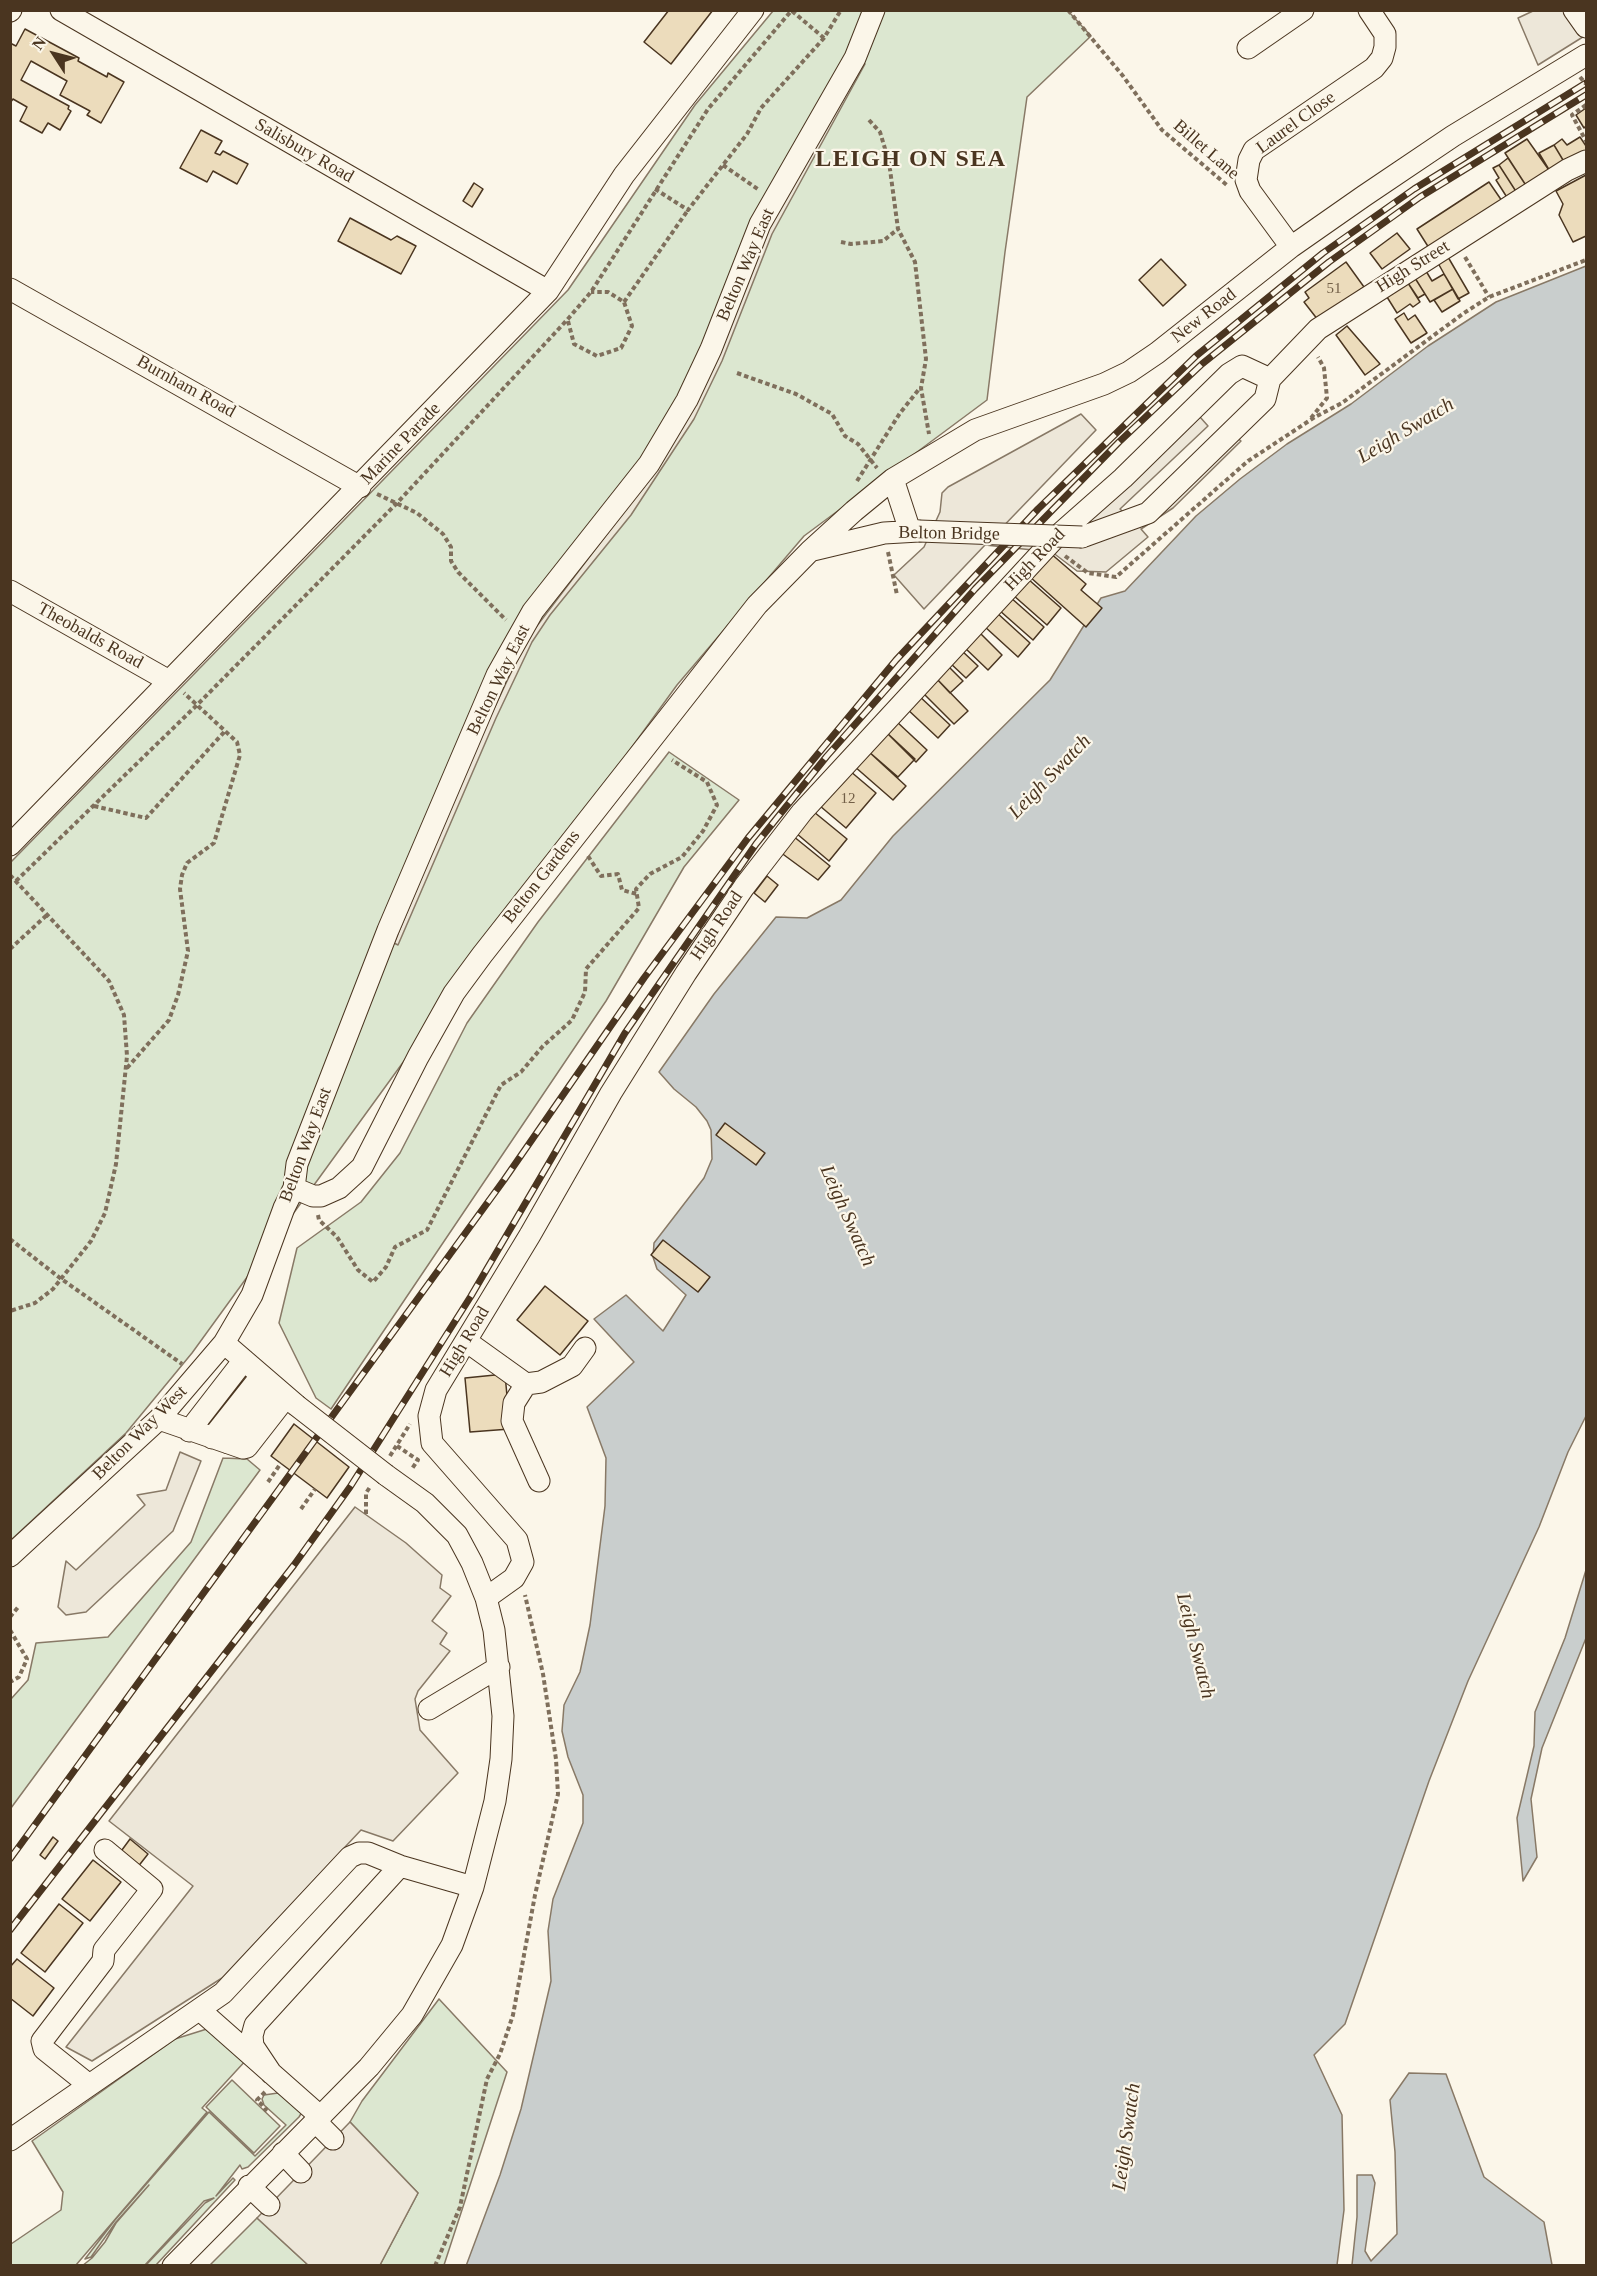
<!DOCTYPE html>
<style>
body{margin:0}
#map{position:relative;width:1597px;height:2276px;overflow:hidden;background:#fbf6e9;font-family:Georgia,serif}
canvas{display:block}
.frame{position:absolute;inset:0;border:12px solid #4a3520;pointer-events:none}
.north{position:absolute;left:24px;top:24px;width:60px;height:60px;-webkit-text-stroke:4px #fbf6e9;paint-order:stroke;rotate:306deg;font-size:16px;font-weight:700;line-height:24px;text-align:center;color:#4a3520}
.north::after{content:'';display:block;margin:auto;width:21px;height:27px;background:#4a3520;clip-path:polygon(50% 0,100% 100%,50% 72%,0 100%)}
</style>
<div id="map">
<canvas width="1597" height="2276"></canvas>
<div class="frame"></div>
<div class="north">N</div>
</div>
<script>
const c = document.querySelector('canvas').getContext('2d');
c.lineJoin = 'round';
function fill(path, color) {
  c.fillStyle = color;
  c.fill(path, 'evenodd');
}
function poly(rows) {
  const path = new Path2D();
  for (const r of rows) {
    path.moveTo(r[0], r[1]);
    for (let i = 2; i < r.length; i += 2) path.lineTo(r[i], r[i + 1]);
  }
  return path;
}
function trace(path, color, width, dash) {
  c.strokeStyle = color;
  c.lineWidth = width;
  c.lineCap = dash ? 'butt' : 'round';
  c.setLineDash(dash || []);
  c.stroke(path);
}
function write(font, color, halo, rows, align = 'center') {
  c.font = font + ' Georgia,serif';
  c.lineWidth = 4.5;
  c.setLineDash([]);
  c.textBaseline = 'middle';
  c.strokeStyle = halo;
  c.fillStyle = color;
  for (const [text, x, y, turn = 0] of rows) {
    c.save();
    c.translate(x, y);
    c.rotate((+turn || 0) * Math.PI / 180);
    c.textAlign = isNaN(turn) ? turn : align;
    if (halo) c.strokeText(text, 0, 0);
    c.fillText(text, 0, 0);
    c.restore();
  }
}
const green = poly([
 [773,11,1068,11,1091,36,1027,97,1005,252,987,400,804,536,677,685,192,1353,126,1433,11,1540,11,862,568,290,695,105,773,11],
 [669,752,739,800,684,867,606,1001,331,1409,316,1398,279,1323,297,1248,361,1202,400,1153,467,1023,538,922,669,752],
 [223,1458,247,1459,260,1470,11,1808,11,1699,28,1680,36,1643,108,1637,191,1542,223,1458],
 [439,1999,507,2072,444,2265,380,2265,418,2193,350,2122,362,2101,439,1999],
 [210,2028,248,2058,202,2108,207,2112,76,2265,11,2266,11,2244,61,2210,63,2192,32,2141,175,2039,210,2028],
 [232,2080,280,2126,254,2153,206,2107,232,2080],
 [278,2093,302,2112,299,2117,248,2167,242,2169,240,2165,216,2196,233,2178,235,2180,156,2265,146,2265,205,2203,214,2198,204,2201,145,2265,82,2266,92,2258,105,2242,116,2223,149,2185,116,2222,91,2257,85,2259,115,2220,209,2112,255,2156,286,2125,264,2105,262,2099,264,2095,278,2093],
 [257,2218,308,2265,210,2265,257,2218]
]);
fill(green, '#dce7d0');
trace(green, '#887966', 1.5);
const parking = poly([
 [1533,11,1568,11,1586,35,1538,65,1518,18,1533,11],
 [859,62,865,64,772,234,722,361,694,419,631,515,550,615,532,642,496,718,398,945,394,943,481,736,527,639,654,472,766,232,859,62],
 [1081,414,1096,430,991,539,1038,543,1109,499,1200,417,1208,426,1120,509,1136,524,1234,435,1241,441,1173,508,1141,529,1148,537,1106,572,1077,571,1052,552,985,545,924,609,894,575,924,547,940,512,942,493,948,487,1081,414],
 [180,1452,201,1461,173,1531,86,1612,66,1615,58,1607,66,1561,76,1570,145,1505,137,1495,166,1490,180,1452],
 [355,1507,406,1543,442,1575,440,1588,451,1596,432,1621,447,1633,440,1644,450,1651,418,1691,415,1699,420,1730,458,1773,393,1841,361,1830,222,1978,92,2061,66,2047,193,1886,109,1821,355,1507],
 [350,2122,418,2193,380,2265,308,2265,257,2218,350,2122]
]);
fill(parking, '#ede7d9');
trace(parking, '#887966', 1.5);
const water = poly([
 [1586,266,1586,1416,1568,1452,1539,1527,1468,1681,1429,1781,1345,2024,1314,2055,1342,2115,1344,2210,1337,2265,466,2266,500,2175,521,2109,551,1981,548,1931,553,1899,583,1823,583,1795,568,1757,562,1731,564,1705,580,1672,590,1625,605,1506,606,1458,587,1407,634,1362,594,1319,626,1295,663,1331,686,1295,657,1269,653,1257,654,1243,704,1178,712,1159,711,1130,707,1121,696,1107,674,1089,659,1072,714,994,776,917,807,918,841,900,893,836,1050,680,1101,598,1125,591,1196,516,1240,479,1287,444,1351,404,1428,346,1496,302,1586,266],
 [1586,1570,1586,1638,1542,1748,1531,1799,1537,1857,1523,1881,1517,1818,1534,1746,1535,1712,1565,1638,1586,1570],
 [1409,2073,1446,2074,1484,2177,1544,2222,1552,2265,1352,2265,1357,2217,1357,2175,1372,2175,1375,2183,1365,2251,1371,2261,1397,2234,1395,2152,1390,2100,1409,2073]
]);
fill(water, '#c9cecd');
trace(water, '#887966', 1.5);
const building = poly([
 [713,10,671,64,644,42,669,10,713,10],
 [25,29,79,58,78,61,107,77,108,73,124,82,101,123,87,115,90,111,60,95,67,81,31,61,21,80,69,106,68,109,71,111,60,130,48,123,42,133,20,121,27,107,13,99,10,103,10,43,16,46,25,29],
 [1586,108,1586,126,1584,128,1576,115,1586,108],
 [201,130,222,141,215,153,220,155,223,151,248,164,237,184,213,171,207,182,180,168,201,130],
 [1580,137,1586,146,1586,152,1566,165,1554,145,1562,139,1567,145,1580,137],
 [1527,139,1551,173,1527,187,1505,153,1527,139],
 [1554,145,1566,165,1551,173,1539,153,1554,145],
 [1508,158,1527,187,1517,193,1499,165,1508,158],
 [1499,165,1517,193,1508,199,1496,180,1499,178,1493,168,1499,165],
 [1586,175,1586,236,1573,242,1559,215,1563,204,1556,191,1586,175],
 [1489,182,1502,201,1429,248,1417,229,1489,182],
 [474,183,483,189,472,207,463,201,474,183],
 [350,218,391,240,397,236,416,246,401,274,338,241,350,218],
 [1397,233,1410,249,1382,269,1370,253,1397,233],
 [1448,257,1469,293,1458,299,1438,263,1448,257],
 [1161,259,1186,285,1163,306,1139,280,1161,259],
 [1346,262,1364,287,1318,320,1304,302,1309,298,1305,292,1346,262],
 [1426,271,1432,281,1444,274,1453,289,1430,302,1415,278,1426,271],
 [1415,278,1425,294,1418,298,1408,283,1415,278],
 [1408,283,1420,302,1413,307,1410,304,1397,313,1387,297,1408,283],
 [1453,289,1460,301,1442,312,1434,300,1453,289],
 [1404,313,1408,320,1415,315,1427,333,1411,343,1395,319,1404,313],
 [1347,326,1380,364,1365,375,1336,335,1347,326],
 [1049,552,1086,584,1081,590,1102,608,1086,627,1029,576,1049,552],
 [1028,579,1061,608,1047,625,1013,595,1028,579],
 [1010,597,1044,627,1033,640,999,610,1010,597],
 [996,612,1030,643,1018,657,984,626,996,612],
 [979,632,1002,655,988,670,964,647,979,632],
 [961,650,978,666,966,678,949,662,961,650],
 [947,665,963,681,950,693,935,677,947,665],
 [935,677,968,711,954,724,921,691,935,677],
 [917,694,950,725,938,738,905,707,917,694],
 [896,721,927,750,916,762,886,732,896,721],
 [886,732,915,759,898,777,868,751,886,732],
 [868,751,906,786,893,800,854,766,868,751],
 [850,771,876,793,846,828,820,806,850,771],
 [814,812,847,839,829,861,796,833,814,812],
 [793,836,830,866,818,880,780,852,793,836],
 [767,876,778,885,765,902,754,893,767,876],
 [725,1123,765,1153,756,1165,716,1135,725,1123],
 [663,1240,710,1277,698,1292,651,1255,663,1240],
 [545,1286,588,1321,560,1355,517,1320,545,1286],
 [505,1374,510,1429,470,1432,465,1378,505,1374],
 [294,1424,349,1467,327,1498,271,1456,294,1424],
 [53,1837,58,1841,45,1859,40,1855,53,1837],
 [130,1839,148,1854,137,1868,119,1854,130,1839],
 [93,1860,121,1882,90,1921,62,1899,93,1860],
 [59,1904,83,1923,45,1972,21,1953,59,1904],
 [17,1959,54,1988,33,2016,10,1998,10,1967,17,1959]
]);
fill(building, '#ecdcbc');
trace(building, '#4a3520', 1.5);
const minor = poly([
 [61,10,548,291],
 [1574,10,1586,27],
 [10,11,11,10],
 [1248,48,1303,10],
 [1291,247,1250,191,1246,180,1249,160,1254,150,1374,68,1382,58,1385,47,1385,34,1369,10],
 [10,289,360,487],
 [893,479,910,531],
 [1082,537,1148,513,1265,399,1270,379,1318,329,1567,170,1586,161],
 [813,550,884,533,919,531],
 [10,591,169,681],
 [10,845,548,291,624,175,753,10],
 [294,1188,313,1196,321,1196,339,1188,362,1167,418,1057,454,993,482,955,757,605,810,551,854,511,893,479,975,430,1104,384,1129,372,1157,353,1291,247,1364,196,1453,136,1586,55],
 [466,1341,526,1384,514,1403,512,1421,539,1481],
 [224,1343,296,1405],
 [526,1384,541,1382,572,1366,585,1348],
 [159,1419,243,1448,247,1447,286,1397],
 [189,1431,244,1360],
 [212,1438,261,1376],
 [228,1443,273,1386],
 [10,1556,159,1419,224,1343,252,1295,284,1208,294,1188,297,1164,388,930,497,675,533,611,649,464,687,400,711,349,760,224,855,58,874,10],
 [486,1598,514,1578,523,1562,517,1540,432,1443,429,1416,436,1390,530,1235,611,1093,686,973,744,887,802,812,1055,538,1123,478,1229,374,1242,366,1270,379],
 [429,1709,499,1667],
 [201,2011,321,2117],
 [271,2073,253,2046,252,2036,255,2025,400,1866],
 [89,2085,44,2049,42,2041,103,1961,104,1950,152,1889,105,1850],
 [316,2122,333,2139],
 [10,2140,223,1993,350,1857,359,1853,368,1853,400,1866,473,1887],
 [283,2153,301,2172],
 [249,2186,269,2205],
 [173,2266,369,2067,412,2015,452,1945,473,1887,495,1801,501,1759,503,1716,494,1630,486,1598,472,1563,457,1535,425,1503,386,1475]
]);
trace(minor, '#4a3520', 23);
trace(poly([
 [1068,10,1123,76,1162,130,1228,186],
 [792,11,824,38],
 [1586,105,1572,115,1586,141],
 [869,120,880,132,889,162,898,229,915,262,926,359,921,388,929,434],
 [723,165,759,190],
 [655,189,688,210,747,134,761,108,824,38,841,10],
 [841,242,851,244,883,241,898,229],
 [1465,257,1489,297],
 [624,302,688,210],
 [568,321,574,344,597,356,621,348,632,326,624,302,608,292,591,292],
 [737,373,796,394,832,414,845,436,858,444,877,468],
 [1311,418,1327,398,1324,368,1318,357],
 [857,481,900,413,920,388],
 [377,494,417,513,443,534,451,547,451,561,458,572,506,620],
 [888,552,897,595],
 [1065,556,1088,573,1116,577,1248,461,1315,417,1342,403,1464,313,1489,297,1586,260],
 [94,806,146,818,226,730],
 [588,856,601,876,618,874,622,890,637,894],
 [10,875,109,981,124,1015,127,1056,116,1164,105,1213,91,1241,53,1289,35,1303,10,1311],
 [16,881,197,705,397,503,567,320,591,292,708,109,792,10],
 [10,949,48,914],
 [127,1068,169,1020,178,995,188,951,180,889,182,875,187,863,214,843,240,755,237,742,184,693],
 [318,1215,319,1220,337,1237,358,1270,373,1282,386,1267,395,1247,427,1230,501,1085,521,1072,543,1046,572,1020,585,992,586,969,639,908,636,889,650,874,682,857,703,831,717,805,707,782,672,760],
 [10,1239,60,1278,182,1364],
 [397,1446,418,1460,411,1470],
 [390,1456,410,1424],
 [268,1482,281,1463],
 [301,1509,315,1489],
 [366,1514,366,1493,370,1487],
 [10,1617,19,1606],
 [10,1630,27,1659,19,1677,10,1682],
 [264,2111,266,2109,257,2100,265,2092],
 [435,2266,460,2207,487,2079,500,2054,513,2015,535,1895,558,1794,556,1759,543,1674,525,1595]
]), '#7f6f5c', 4, [4.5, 3]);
trace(minor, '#fbf6e9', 21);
const rail = poly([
 [10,1859,504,1180,644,978,748,838,896,660,1038,509,1196,356,1323,253,1414,189,1586,83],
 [10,1930,294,1565,350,1487,471,1296,625,1033,756,844,827,756,975,589,1119,442,1202,364,1329,262,1420,197,1586,95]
]);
trace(rail, '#4a3520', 7);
trace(rail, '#fbf6e9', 4.5, [14]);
const minorBridge = poly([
 [919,531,1082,537],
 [296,1405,386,1475]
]);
trace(minorBridge, '#4a3520', 23, []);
trace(poly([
 [1580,77,1586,84]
]), '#7f6f5c', 4, [4.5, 3]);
trace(minorBridge, '#fbf6e9', 21);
write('15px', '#725f47', null, [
 ["51",1334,289],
 ["12",848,799]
]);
write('18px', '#4a3520', '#fbf6e9', [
 ["Laurel Close",1296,123,-36],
 ["Billet Lane",1206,150,41],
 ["Salisbury Road",304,151,30],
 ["Belton Way East",746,265,-67],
 ["High Street",1413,267,-32],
 ["New Road",1204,316,-38],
 ["Burnham Road",186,387,29],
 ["Marine Parade",401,444,-46],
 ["Belton Bridge",949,534,1],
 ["High Road",1035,560,-46],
 ["Theobalds Road",90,636,29],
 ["Belton Way East",499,680,-64],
 ["Belton Gardens",542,877,-52],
 ["High Road",717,926,-56],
 ["Belton Way East",306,1145,-70],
 ["High Road",465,1342,-59],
 ["Belton Way West",140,1433,-45]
]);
write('italic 20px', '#4a3520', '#fbf6e9', [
 ["Leigh Swatch",1406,431,-31],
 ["Leigh Swatch",1050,777,-46],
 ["Leigh Swatch",847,1216,66],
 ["Leigh Swatch",1195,1646,76],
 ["Leigh Swatch",1127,2137,-82]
]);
c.letterSpacing = '1.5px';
write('bold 24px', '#4a3520', '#fbf6e9', [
 ["LEIGH ON SEA",911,160]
]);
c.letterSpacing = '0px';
</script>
